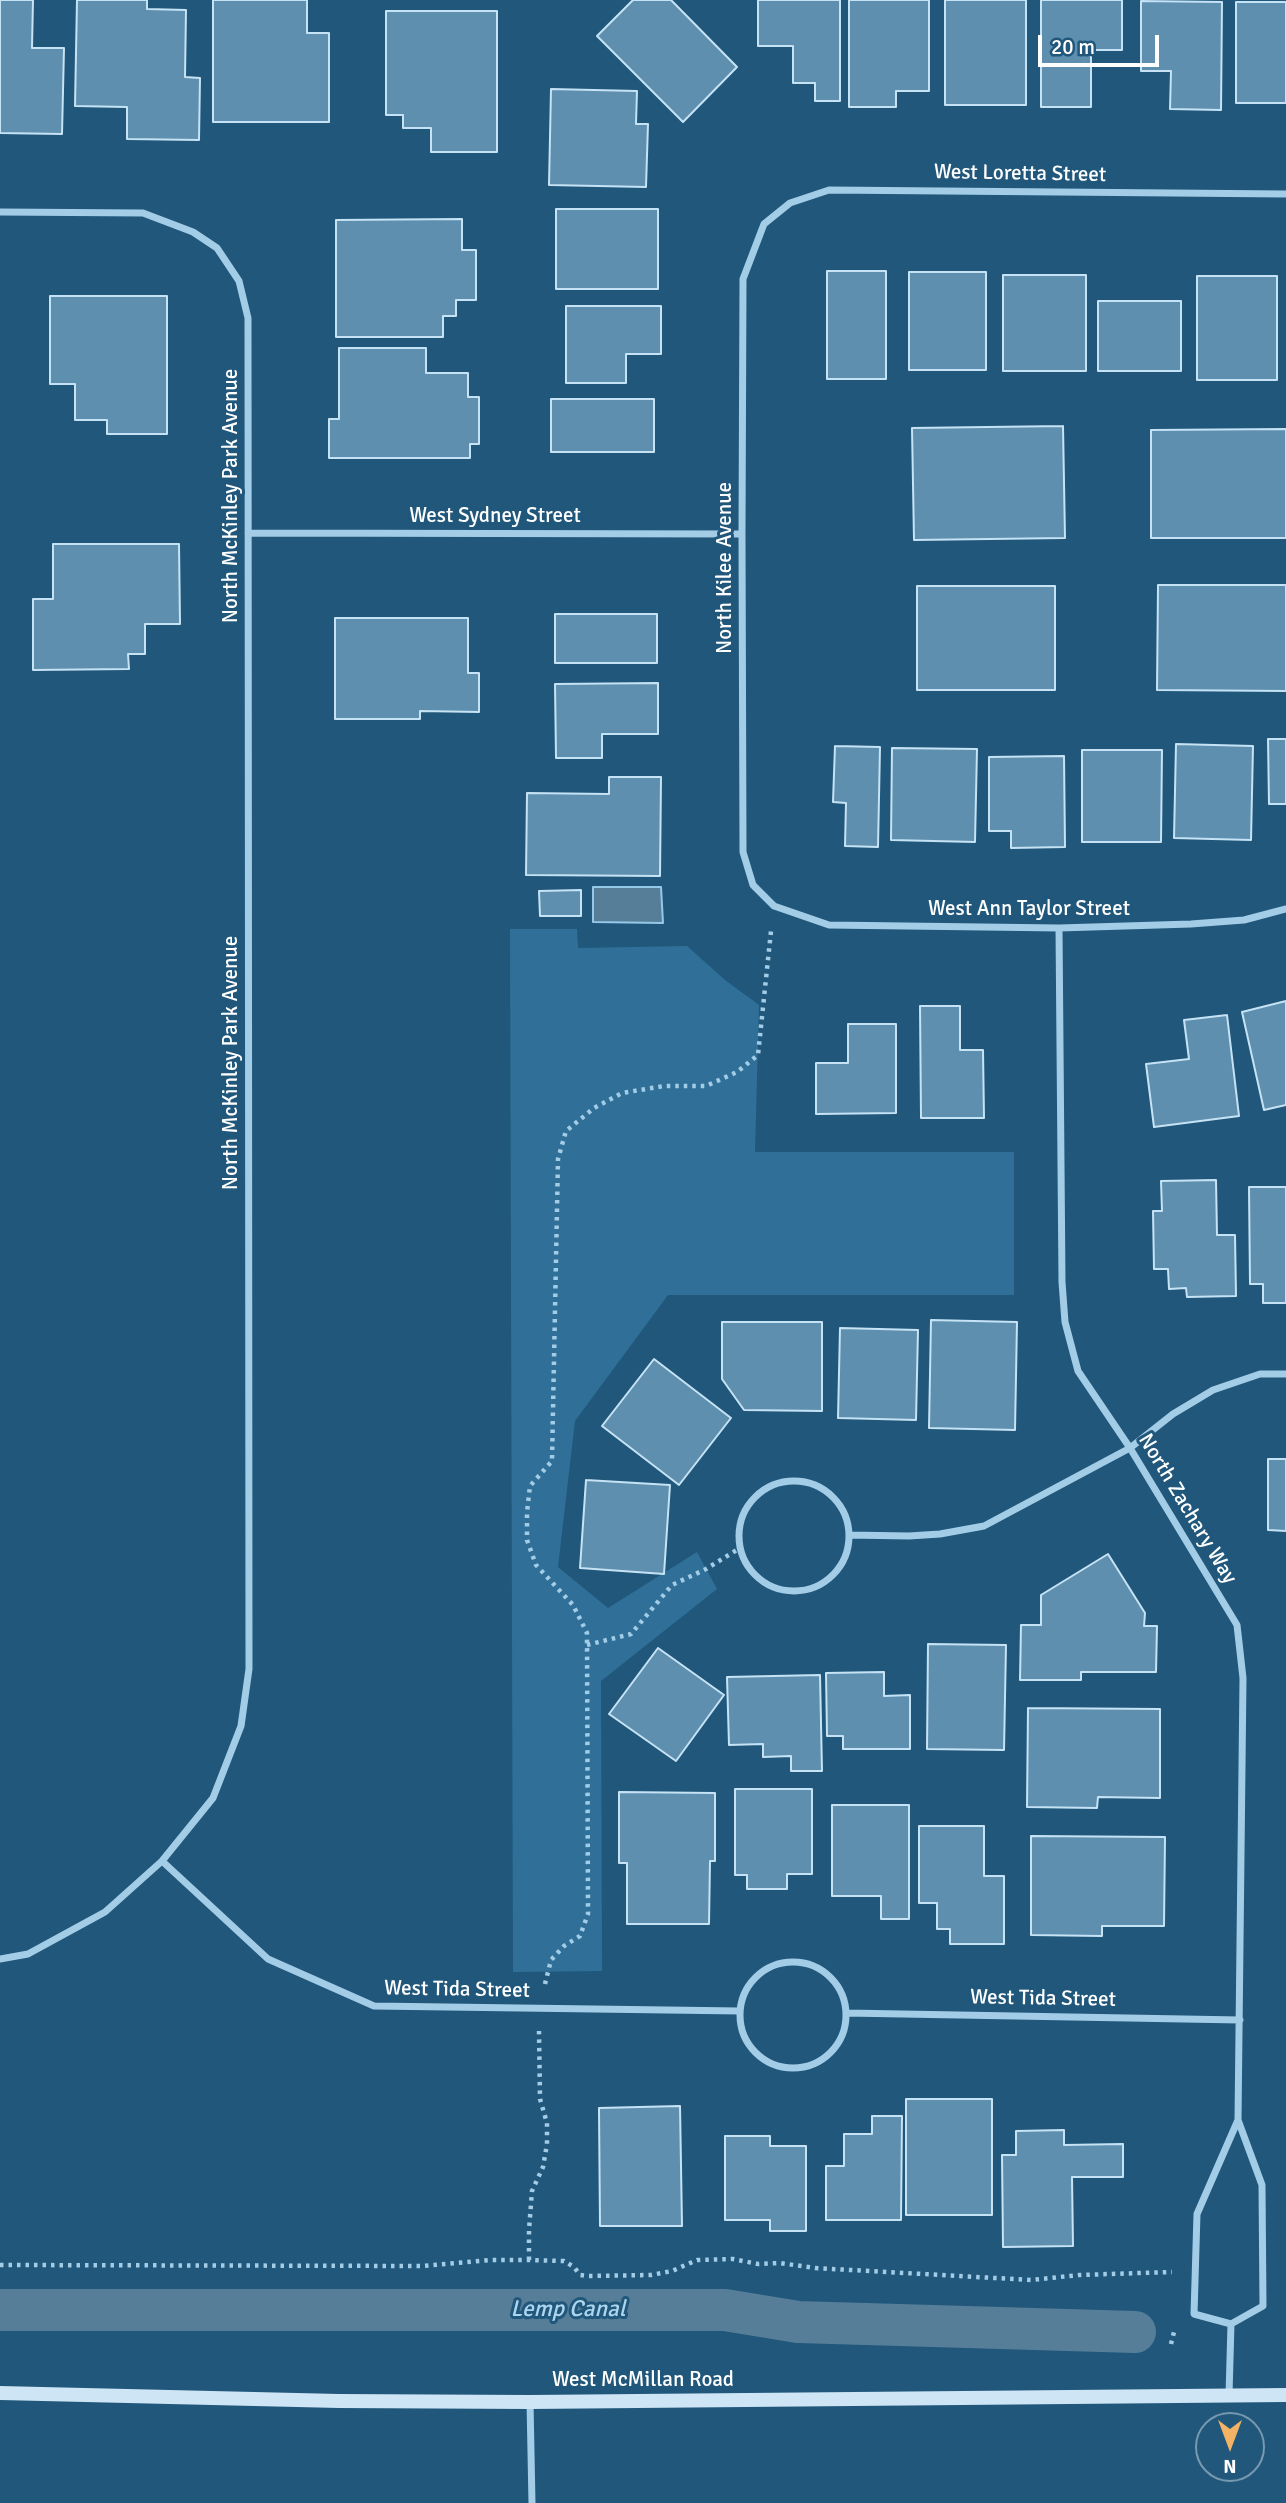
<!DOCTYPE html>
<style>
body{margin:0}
#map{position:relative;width:1286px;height:2503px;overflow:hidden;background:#20577b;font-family:Signika,sans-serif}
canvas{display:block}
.north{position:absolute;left:1195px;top:2412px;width:70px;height:70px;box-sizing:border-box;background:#20577b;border:2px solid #799ab0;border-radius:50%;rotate:180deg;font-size:19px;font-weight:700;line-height:28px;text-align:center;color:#fff}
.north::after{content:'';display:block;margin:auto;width:24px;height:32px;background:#f3b364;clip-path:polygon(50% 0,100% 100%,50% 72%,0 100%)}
.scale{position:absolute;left:1038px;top:35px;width:121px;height:32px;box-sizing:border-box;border:4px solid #fff;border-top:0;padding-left:9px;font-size:21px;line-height:24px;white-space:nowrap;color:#fff;-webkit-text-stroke:5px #20577b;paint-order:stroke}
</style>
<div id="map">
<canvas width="1286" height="2503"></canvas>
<div class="north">N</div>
<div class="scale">20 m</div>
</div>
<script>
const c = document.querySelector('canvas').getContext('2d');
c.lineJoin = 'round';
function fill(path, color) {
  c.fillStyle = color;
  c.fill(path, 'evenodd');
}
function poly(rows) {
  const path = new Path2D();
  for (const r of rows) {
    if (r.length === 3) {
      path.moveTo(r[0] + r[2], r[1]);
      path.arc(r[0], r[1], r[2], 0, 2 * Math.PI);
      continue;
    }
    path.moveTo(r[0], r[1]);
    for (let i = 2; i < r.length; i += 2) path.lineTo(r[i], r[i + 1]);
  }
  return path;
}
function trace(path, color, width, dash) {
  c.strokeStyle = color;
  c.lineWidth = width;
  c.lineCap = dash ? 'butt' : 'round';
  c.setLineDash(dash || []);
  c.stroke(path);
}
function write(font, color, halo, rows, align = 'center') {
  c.font = font + ' Signika,sans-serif';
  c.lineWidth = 6;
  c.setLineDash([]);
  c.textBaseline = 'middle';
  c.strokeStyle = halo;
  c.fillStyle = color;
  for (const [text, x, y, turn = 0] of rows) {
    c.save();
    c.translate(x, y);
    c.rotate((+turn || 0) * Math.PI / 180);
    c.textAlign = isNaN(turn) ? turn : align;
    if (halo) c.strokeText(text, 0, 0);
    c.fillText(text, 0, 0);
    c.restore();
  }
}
fill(poly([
 [510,929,577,929,578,948,687,946,725,980,759,1005,755,1152,1014,1152,1014,1295,668,1295,575,1421,558,1567,608,1608,697,1552,717,1589,601,1681,602,1971,513,1972]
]), '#307098');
const water = poly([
 [593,887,661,887,663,923,593,922,593,887]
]);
fill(water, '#567e98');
trace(water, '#96c9e7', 2);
trace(poly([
 [0,2310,725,2310,798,2322,1135,2332]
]), '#567e98', 42);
const building = poly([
 [0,0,33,0,32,48,64,48,62,134,0,133,0,0],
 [77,0,147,0,147,9,186,10,185,77,200,78,199,140,127,139,127,107,75,106,77,0],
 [213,0,307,0,307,33,329,33,329,122,213,122,213,0],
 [633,0,671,0,737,67,683,122,597,36,633,0],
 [758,0,840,0,840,101,815,101,815,83,793,83,793,46,758,46,758,0],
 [849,0,929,0,929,91,896,91,896,107,849,107,849,0],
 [945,0,1026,0,1026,105,945,105,945,0],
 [1041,0,1122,0,1122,50,1091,50,1091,107,1041,107,1041,0],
 [1141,1,1222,2,1221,110,1170,109,1171,71,1141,71,1141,1],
 [1236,2,1286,2,1286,103,1236,103,1236,2],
 [386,11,497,11,497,152,431,152,431,128,403,128,403,115,386,115,386,11],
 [551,89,637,91,636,124,648,124,646,187,549,185,551,89],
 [556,209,658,209,658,289,556,289,556,209],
 [462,219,462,250,476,250,476,300,456,300,456,316,443,316,443,337,336,337,336,220,462,219],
 [827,271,886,271,886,379,827,379,827,271],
 [909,272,986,272,986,370,909,370,909,272],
 [1003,275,1086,275,1086,371,1003,371,1003,275],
 [1197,276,1277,276,1277,380,1197,380,1197,276],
 [50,296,167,296,167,434,107,434,107,420,75,420,75,384,50,384,50,296],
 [1098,301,1181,301,1181,371,1098,371,1098,301],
 [566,306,661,306,661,354,626,354,626,383,566,383,566,306],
 [339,348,426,348,426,373,468,373,468,397,479,397,479,444,470,444,470,458,329,458,329,419,339,419,339,348],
 [551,399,654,399,654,452,551,452,551,399],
 [1063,426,1065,538,914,540,912,428,1063,426],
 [1286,429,1286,538,1151,538,1151,430,1286,429],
 [53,544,179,544,180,624,145,624,145,654,128,654,129,669,33,670,33,599,53,599,53,544],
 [1158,585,1286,585,1286,691,1157,690,1158,585],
 [917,586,1055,586,1055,690,917,690,917,586],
 [555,614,657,614,657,663,555,663,555,614],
 [335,618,468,618,468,673,479,673,479,712,420,711,420,719,335,719,335,618],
 [658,683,658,734,602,734,602,758,556,758,555,684,658,683],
 [1268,739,1286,739,1286,804,1269,804,1268,739],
 [1176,744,1253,746,1251,840,1174,838,1176,744],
 [835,746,880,747,878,847,845,846,846,803,833,802,835,746],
 [892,748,977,749,975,842,891,840,892,748],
 [1082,750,1162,750,1161,842,1082,842,1082,750],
 [1064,756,1065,847,1011,848,1011,831,989,831,989,757,1064,756],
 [609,777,661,777,660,876,526,875,527,793,609,794,609,777],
 [581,890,581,916,540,916,539,891,581,890],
 [1286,1001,1286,1105,1264,1110,1242,1012,1286,1001],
 [920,1006,960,1006,960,1050,983,1050,984,1118,921,1118,920,1006],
 [1227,1015,1239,1116,1154,1127,1146,1064,1189,1059,1184,1020,1227,1015],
 [848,1024,896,1024,896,1113,816,1114,816,1063,848,1063,848,1024],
 [1216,1180,1217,1235,1235,1235,1236,1296,1187,1297,1186,1288,1169,1289,1168,1269,1154,1269,1153,1211,1162,1211,1161,1181,1216,1180],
 [1249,1187,1286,1187,1286,1303,1263,1303,1263,1284,1250,1284,1249,1187],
 [931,1320,1017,1322,1015,1430,929,1428,931,1320],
 [722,1322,822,1322,822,1411,744,1410,722,1379,722,1322],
 [840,1328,918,1330,916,1420,838,1418,840,1328],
 [654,1359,731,1418,679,1485,602,1426,654,1359],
 [1268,1459,1286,1459,1286,1531,1268,1530,1268,1459],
 [586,1480,670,1485,664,1574,580,1568,586,1480],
 [1108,1554,1145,1613,1144,1626,1157,1626,1156,1672,1081,1672,1081,1680,1020,1680,1021,1625,1041,1625,1041,1595,1108,1554],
 [928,1644,1006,1645,1004,1750,927,1749,928,1644],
 [658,1648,724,1695,676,1761,609,1714,658,1648],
 [884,1672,884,1696,910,1695,910,1749,843,1749,843,1736,827,1736,826,1673,884,1672],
 [820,1675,822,1771,791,1771,791,1756,763,1757,763,1744,729,1745,727,1677,820,1675],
 [1028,1708,1160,1709,1160,1798,1098,1797,1097,1808,1027,1807,1028,1708],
 [735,1789,812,1789,812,1874,787,1874,787,1889,747,1889,747,1875,735,1875,735,1789],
 [619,1792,715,1793,715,1861,710,1861,709,1924,627,1924,627,1863,619,1863,619,1792],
 [832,1805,909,1805,909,1919,881,1919,881,1896,832,1896,832,1805],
 [919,1826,984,1826,984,1876,1004,1876,1004,1944,950,1944,950,1929,937,1929,937,1903,919,1903,919,1826],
 [1031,1836,1165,1837,1164,1926,1102,1926,1102,1936,1031,1935,1031,1836],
 [906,2099,992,2099,992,2215,906,2215,906,2099],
 [680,2106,682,2226,600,2226,599,2108,680,2106],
 [872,2116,902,2116,901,2220,826,2220,826,2166,844,2166,844,2134,872,2134,872,2116],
 [1064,2130,1064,2145,1123,2144,1123,2177,1072,2177,1073,2246,1003,2247,1002,2155,1016,2155,1016,2131,1064,2130],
 [725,2136,770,2136,770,2146,806,2146,806,2231,770,2231,770,2220,725,2220,725,2136]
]);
fill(building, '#5e8faf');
trace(building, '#c6e3f5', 2);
trace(poly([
 [587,1645,631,1634,672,1585,706,1569,740,1548],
 [545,1984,551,1960,564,1946,580,1936,588,1914,587,1633,573,1605,536,1565,527,1540,527,1512,530,1486,552,1461,558,1159,566,1131,594,1108,622,1093,664,1086,706,1086,737,1072,758,1055,771,931],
 [529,2260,529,2230,532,2191,543,2167,547,2144,547,2123,540,2099,539,2031],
 [0,2265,423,2266,491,2260,529,2260,564,2261,574,2267,580,2275,588,2276,651,2275,672,2271,697,2260,733,2259,758,2264,780,2263,815,2268,1031,2280,1079,2275,1172,2272],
 [1171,2344,1175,2328]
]), '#a3cce6', 4.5, [3.5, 5]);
trace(poly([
 [1286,194,829,190,790,203,764,224,743,279,742,534,743,852,753,885,774,906,829,925,1059,928,1191,924,1244,920,1286,909],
 [0,212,143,213,193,232,217,248,239,281,248,318,249,1669,241,1726,213,1798,162,1861],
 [248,533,742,534],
 [1059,928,1062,1282,1065,1322,1078,1371,1130,1448,1237,1625,1243,1678,1238,2120,1262,2185,1263,2306,1231,2324,1194,2314,1197,2214,1238,2120],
 [794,1536,55],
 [849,1535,909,1536,940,1534,984,1526,1130,1448,1173,1414,1213,1390,1260,1374,1286,1374],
 [0,1959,28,1954,105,1912,162,1861,268,1959,374,2006,740,2011],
 [793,2015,53],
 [846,2013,1240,2020],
 [1229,2395,1231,2324],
 [530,2402,532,2503]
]), '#a3cce6', 7);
trace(poly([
 [0,2393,339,2401,530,2402,1286,2395]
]), '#cde5f5', 14);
write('21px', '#fff', '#20577b', [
 ["West Loretta Street",1020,174,1],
 ["North McKinley Park Avenue",231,496,-90],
 ["West Sydney Street",495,516],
 ["North Kilee Avenue",725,568,-90],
 ["West Ann Taylor Street",1029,909],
 ["North McKinley Park Avenue",231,1063,-90],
 ["North Zachary Way",1187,1509,59],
 ["West Tida Street",457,1990,1],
 ["West Tida Street",1043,1999,1],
 ["West McMillan Road",643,2380]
]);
write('italic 23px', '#aed5ee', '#20577b', [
 ["Lemp Canal",568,2310]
]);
</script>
